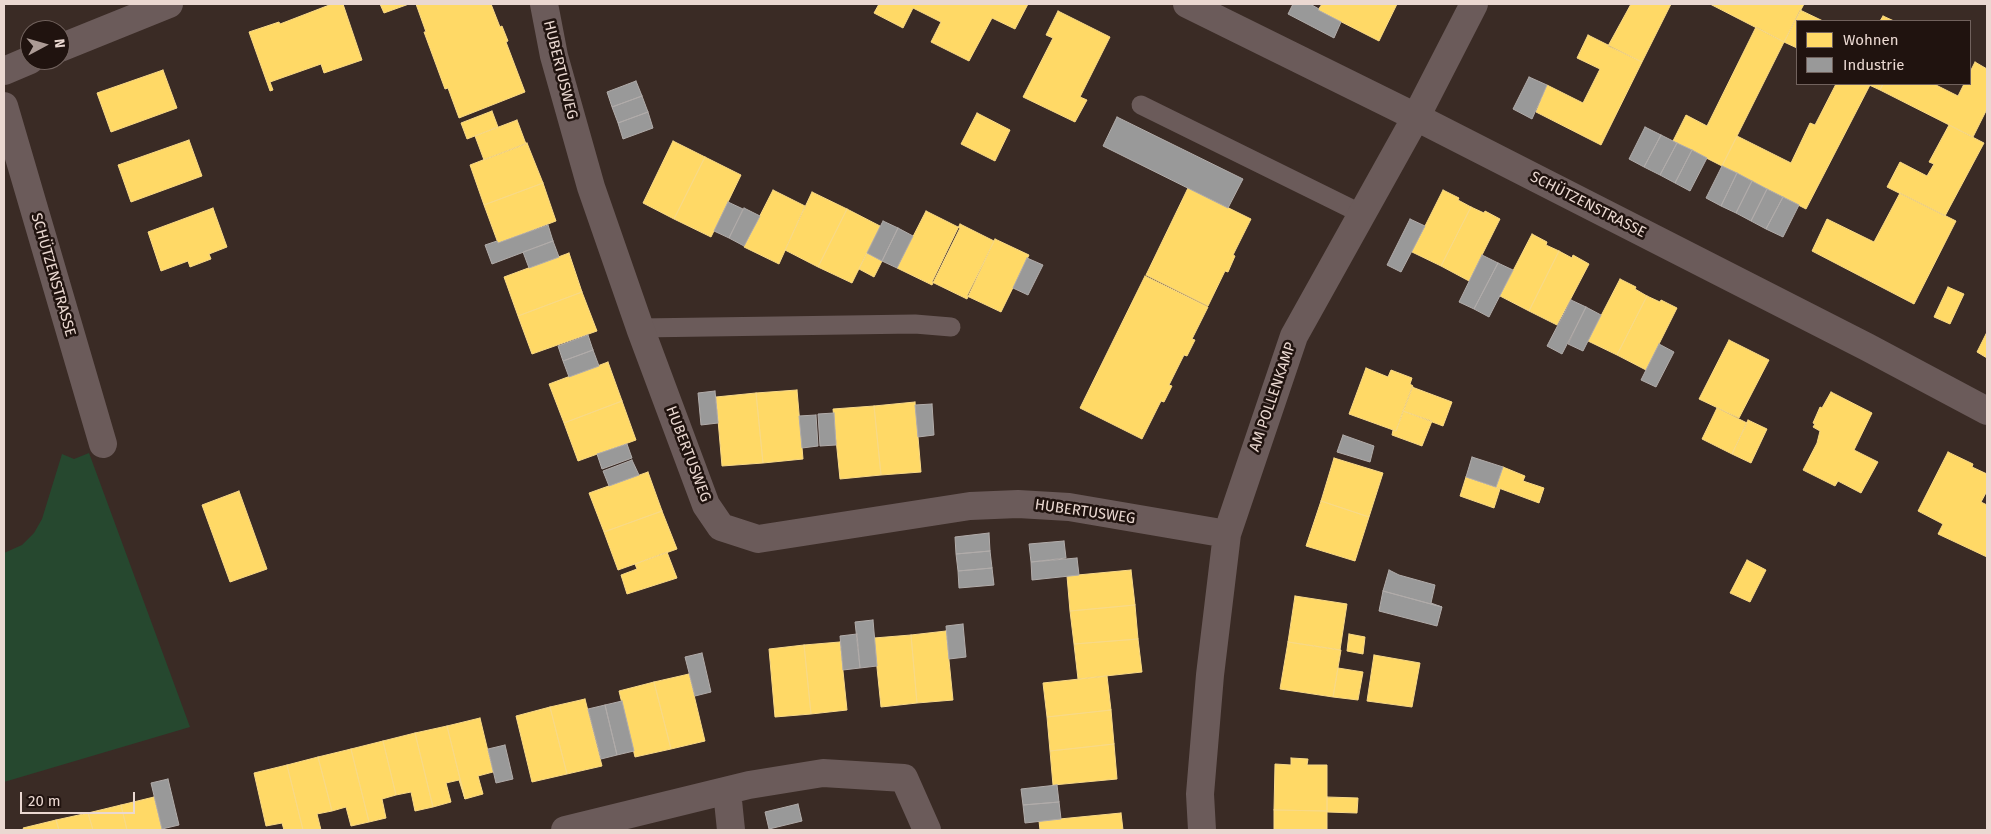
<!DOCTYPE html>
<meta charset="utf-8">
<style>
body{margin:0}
#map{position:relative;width:1991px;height:834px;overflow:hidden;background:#3a2b25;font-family:"Fira Sans",sans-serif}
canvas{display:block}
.frame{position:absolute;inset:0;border:5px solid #ead8d1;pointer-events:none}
.legend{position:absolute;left:1796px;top:20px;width:175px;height:65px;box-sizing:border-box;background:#20130f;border:1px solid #71625d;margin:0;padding:6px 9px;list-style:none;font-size:15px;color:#ead8d1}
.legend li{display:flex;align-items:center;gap:10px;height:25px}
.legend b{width:25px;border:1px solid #71625d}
.north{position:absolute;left:20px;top:20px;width:50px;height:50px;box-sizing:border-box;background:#20130f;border:1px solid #71625d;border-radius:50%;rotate:84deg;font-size:14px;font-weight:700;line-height:20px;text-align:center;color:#ead8d1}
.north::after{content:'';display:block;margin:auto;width:18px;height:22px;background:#ac9b95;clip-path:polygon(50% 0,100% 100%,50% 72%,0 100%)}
.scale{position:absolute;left:20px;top:792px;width:115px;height:22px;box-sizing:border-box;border:2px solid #ead8d1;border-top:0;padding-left:6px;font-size:15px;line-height:18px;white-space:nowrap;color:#ead8d1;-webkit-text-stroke:4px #20130f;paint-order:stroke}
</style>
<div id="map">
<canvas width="1991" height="834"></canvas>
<div class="frame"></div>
<ul class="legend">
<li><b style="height:14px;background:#ffd966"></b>Wohnen</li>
<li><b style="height:14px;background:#999"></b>Industrie</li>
</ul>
<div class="north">N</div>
<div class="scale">20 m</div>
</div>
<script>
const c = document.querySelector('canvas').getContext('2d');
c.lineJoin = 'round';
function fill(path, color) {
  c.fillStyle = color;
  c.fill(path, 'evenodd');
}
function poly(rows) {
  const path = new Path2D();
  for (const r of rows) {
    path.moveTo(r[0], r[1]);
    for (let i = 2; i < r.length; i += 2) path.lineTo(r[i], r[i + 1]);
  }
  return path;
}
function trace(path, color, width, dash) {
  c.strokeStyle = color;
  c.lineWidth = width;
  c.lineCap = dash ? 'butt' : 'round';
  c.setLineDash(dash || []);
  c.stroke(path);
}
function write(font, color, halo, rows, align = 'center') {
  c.font = font + ' "Fira Sans",sans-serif';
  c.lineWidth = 5;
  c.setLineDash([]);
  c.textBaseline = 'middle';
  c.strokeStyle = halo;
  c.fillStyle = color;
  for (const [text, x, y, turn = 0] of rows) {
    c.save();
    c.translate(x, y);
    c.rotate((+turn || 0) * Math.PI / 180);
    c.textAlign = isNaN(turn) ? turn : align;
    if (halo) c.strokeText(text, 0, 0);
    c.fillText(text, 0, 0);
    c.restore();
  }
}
fill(poly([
 [89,453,190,727,4,782,4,553,22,545,34,533,42,519,62,454,74,459]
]), '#26482f');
const homes = poly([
 [332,4,343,4,362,60,324,73,321,64,270,82,273,90,270,91,249,32,279,22,280,24,332,4],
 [380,4,409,4,384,13,380,4],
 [416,4,491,4,500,27,502,26,508,41,506,42,525,92,459,118,448,88,445,89,424,32,426,32,416,4],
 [879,4,1028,4,1015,29,992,18,969,61,931,42,941,22,913,8,903,28,874,13,879,4],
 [1322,4,1397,4,1379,41,1318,10,1322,4],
 [1631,4,1671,4,1642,62,1608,46,1631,4],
 [1710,4,1804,4,1784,42,1710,4],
 [1800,10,1823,21,1797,21,1797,48,1784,42,1800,10],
 [1058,11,1110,37,1080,97,1087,100,1075,122,1023,97,1053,38,1046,35,1058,11],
 [1883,16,1894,21,1880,21,1883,16],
 [1756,27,1784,42,1722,166,1673,141,1686,115,1707,126,1756,27],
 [1588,35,1642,62,1601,145,1536,112,1547,85,1583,103,1600,69,1577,58,1588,35],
 [1975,62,1987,69,1987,109,1973,137,1880,90,1883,84,1934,84,1958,96,1964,84,1970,84,1970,72,1975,62],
 [163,70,177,108,111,132,97,93,163,70],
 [1836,84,1870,85,1806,209,1722,166,1737,136,1791,163,1810,123,1815,125,1836,84],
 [1867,84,1883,84,1880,90,1867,84],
 [492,111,498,127,467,139,461,123,492,111],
 [977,113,1010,130,995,161,961,144,977,113],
 [517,120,526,144,484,160,475,136,517,120],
 [1949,125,1984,143,1945,216,1887,187,1900,162,1927,176,1934,164,1929,162,1949,125],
 [189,140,202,176,131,202,118,165,189,140],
 [673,141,705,157,674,219,643,203,673,141],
 [527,143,543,183,484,205,470,165,527,143],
 [705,157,741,175,711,237,674,219,705,157],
 [543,183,556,221,498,243,484,205,543,183],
 [1188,188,1251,219,1233,255,1235,256,1228,272,1225,271,1208,306,1146,275,1188,188],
 [773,190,805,206,779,264,744,247,773,190],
 [1443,190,1459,198,1458,200,1471,207,1441,266,1412,252,1443,190],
 [812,192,847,209,818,267,785,250,812,192],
 [1900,193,1956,221,1914,304,1812,251,1827,219,1874,242,1900,193],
 [1471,207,1484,213,1485,211,1500,219,1469,281,1441,266,1471,207],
 [213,208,227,247,209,254,211,259,190,267,188,261,161,271,148,232,213,208],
 [847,209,880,226,852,283,818,267,847,209],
 [926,211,960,228,932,285,897,268,926,211],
 [960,224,994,241,967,299,932,282,960,224],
 [1532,234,1547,242,1546,245,1559,251,1529,311,1500,296,1532,234],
 [995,239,1029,255,1001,312,967,296,995,239],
 [1559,251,1572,258,1573,255,1589,264,1557,325,1529,311,1559,251],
 [569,253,582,292,518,316,504,277,569,253],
 [867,253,882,261,874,277,859,269,867,253],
 [1145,276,1208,307,1192,339,1195,340,1187,356,1184,355,1169,385,1172,386,1164,402,1161,401,1142,439,1080,408,1145,276],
 [1620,279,1636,287,1635,289,1647,296,1617,355,1588,341,1620,279],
 [1948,287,1964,294,1950,324,1934,317,1948,287],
 [582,292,597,331,532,354,518,316,582,292],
 [1647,296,1660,302,1661,300,1677,308,1646,370,1617,355,1647,296],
 [1987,332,1987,358,1977,352,1987,332],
 [1729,340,1769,360,1739,418,1699,399,1729,340],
 [608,362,622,401,564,423,549,384,608,362],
 [1366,368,1388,377,1391,370,1412,378,1410,384,1413,386,1396,431,1349,414,1366,368],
 [1412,387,1452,402,1443,426,1403,411,1412,387],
 [797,390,803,459,763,463,756,393,797,390],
 [1831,392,1872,413,1854,450,1878,462,1861,493,1838,481,1835,486,1803,470,1817,443,1820,431,1813,427,1815,424,1813,423,1820,407,1822,408,1831,392],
 [756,393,763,463,722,466,716,397,756,393],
 [622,401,636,440,578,461,564,423,622,401],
 [915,402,921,472,881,475,874,406,915,402],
 [874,406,881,475,840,479,833,409,874,406],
 [1717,408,1747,423,1732,454,1702,439,1717,408],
 [1403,411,1432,421,1422,446,1392,435,1393,430,1396,431,1403,411],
 [1748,420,1767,429,1751,463,1732,454,1748,420],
 [1948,452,1973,464,1972,467,1987,474,1987,491,1981,502,1987,505,1987,557,1938,534,1943,524,1918,511,1948,452],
 [1334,458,1383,473,1369,517,1321,501,1334,458],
 [1503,467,1525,476,1523,481,1544,488,1539,503,1496,487,1503,467],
 [648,472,662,511,604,532,589,493,648,472],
 [1466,477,1500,489,1494,508,1460,496,1466,477],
 [239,491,267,569,230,582,202,505,239,491],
 [1321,501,1369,517,1355,561,1306,546,1321,501],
 [662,511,677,549,618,570,604,532,662,511],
 [667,552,677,578,627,594,621,575,637,569,635,564,667,552],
 [1747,560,1766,570,1750,602,1730,593,1747,560],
 [1131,570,1135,605,1070,611,1067,576,1131,570],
 [1295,596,1347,604,1340,650,1288,642,1295,596],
 [1135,605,1138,639,1074,644,1070,611,1135,605],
 [946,631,953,700,917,703,911,635,946,631],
 [1349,634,1365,637,1363,654,1347,651,1349,634],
 [911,635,917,703,881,707,874,638,911,635],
 [1138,639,1142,672,1078,679,1074,644,1138,639],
 [840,642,847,710,811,714,804,645,840,642],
 [1288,642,1341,650,1333,697,1280,689,1288,642],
 [804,645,811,714,775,717,769,649,804,645],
 [1374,655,1420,663,1412,707,1367,701,1374,655],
 [1338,668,1363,672,1358,700,1333,697,1338,668],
 [689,674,705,741,671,749,654,682,689,674],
 [1107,676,1111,710,1047,717,1043,683,1107,676],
 [654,682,671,749,635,757,619,691,654,682],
 [585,699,602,766,567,774,550,707,585,699],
 [550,707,567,774,532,782,516,716,550,707],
 [1111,710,1114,744,1050,751,1047,717,1111,710],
 [480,718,493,772,478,776,483,794,465,799,447,726,480,718],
 [447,726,465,799,459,780,446,783,451,802,433,807,415,733,447,726],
 [415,733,433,807,415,811,411,792,396,795,383,741,415,733],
 [383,741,396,795,382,799,386,818,369,822,351,749,383,741],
 [1114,744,1117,779,1053,785,1050,751,1114,744],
 [351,749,369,822,351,826,346,807,332,811,318,757,351,749],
 [318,757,332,811,317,814,321,830,303,830,287,765,318,757],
 [1291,758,1308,759,1307,765,1327,765,1327,811,1274,810,1275,764,1291,765,1291,758],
 [287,765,303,830,284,830,282,823,266,826,254,773,287,765],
 [154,797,162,830,127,830,121,805,154,797],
 [1327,797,1358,798,1357,813,1327,812,1327,797],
 [121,805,127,830,93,830,88,813,121,805],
 [1274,810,1327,811,1327,830,1274,830,1274,810],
 [88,813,93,830,59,830,56,820,88,813],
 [1121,813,1123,830,1040,830,1039,821,1121,813],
 [56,820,59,830,24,830,23,828,56,820]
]);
fill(homes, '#ffd966');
trace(homes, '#f9d986', 1);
const industry = poly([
 [1293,4,1310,4,1319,9,1318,10,1341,22,1334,38,1288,14,1293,4],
 [1529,77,1547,85,1532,119,1513,109,1529,77],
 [636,81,642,96,612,107,607,92,636,81],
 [642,96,648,112,618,123,612,107,642,96],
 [648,112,653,128,623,139,618,123,648,112],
 [1117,117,1243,179,1228,208,1103,146,1117,117],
 [1645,127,1661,135,1644,167,1629,159,1645,127],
 [1661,135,1677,143,1660,175,1644,167,1661,135],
 [1677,143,1692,150,1675,183,1660,175,1677,143],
 [1692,150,1707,158,1690,191,1675,183,1692,150],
 [1722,166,1737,173,1721,206,1706,198,1722,166],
 [1737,173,1752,181,1736,213,1721,206,1737,173],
 [1752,181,1767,189,1751,221,1736,213,1752,181],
 [1767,189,1783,197,1766,229,1751,221,1767,189],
 [1783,197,1799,205,1783,237,1766,229,1783,197],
 [728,202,743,209,729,238,714,231,728,202],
 [744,208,760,216,744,246,729,238,744,208],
 [1410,219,1425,226,1401,272,1387,265,1410,219],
 [883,221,898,228,882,261,867,253,883,221],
 [548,225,553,241,492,264,485,245,497,241,498,243,548,225],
 [898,228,913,236,897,268,882,261,898,228],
 [553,241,559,257,529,268,523,252,553,241],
 [1482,255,1498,263,1474,309,1459,302,1482,255],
 [1027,258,1043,265,1028,295,1013,288,1027,258],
 [1498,263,1513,270,1489,317,1474,309,1498,263],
 [1571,300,1586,307,1562,354,1547,346,1571,300],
 [1586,307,1601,315,1583,351,1568,344,1586,307],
 [588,335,593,350,563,361,558,346,588,335],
 [1659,344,1674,352,1656,387,1641,380,1659,344],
 [593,350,599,366,569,377,563,361,593,350],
 [715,391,718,423,701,425,698,393,715,391],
 [932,404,934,435,918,437,915,405,932,404],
 [834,413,836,445,820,446,818,414,834,413],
 [816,415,818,446,802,448,799,416,816,415],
 [1343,435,1374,446,1370,462,1337,452,1343,435],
 [627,444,632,458,602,469,597,454,627,444],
 [1472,457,1503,467,1496,487,1466,477,1472,457],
 [632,460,639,475,609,486,603,471,632,460],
 [989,533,990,551,956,554,955,537,989,533],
 [1064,541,1066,558,1031,562,1029,544,1064,541],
 [990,551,992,568,958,571,956,554,990,551],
 [1077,558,1079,575,1032,580,1031,562,1077,558],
 [992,568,994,585,959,588,958,571,992,568],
 [1389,570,1399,575,1435,585,1431,603,1442,607,1383,591,1389,570],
 [1383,591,1442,607,1437,626,1379,611,1383,591],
 [873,620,877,666,860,668,855,622,873,620],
 [963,624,966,657,949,659,946,626,963,624],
 [857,634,860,668,843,670,840,636,857,634],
 [702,653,711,692,695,696,685,657,702,653],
 [622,701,634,751,617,755,605,705,622,701],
 [605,705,617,755,601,759,588,709,605,705],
 [505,745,513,779,496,783,488,749,505,745],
 [168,779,179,825,162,829,151,783,168,779],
 [1057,785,1059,802,1023,805,1021,789,1057,785],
 [1059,802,1061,819,1025,823,1023,805,1059,802],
 [798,804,802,821,769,829,765,812,798,804]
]);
fill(industry, '#999');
trace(industry, '#b1acaa', 1);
trace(poly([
 [1141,105,1362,214],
 [640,328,915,324,951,327]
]), '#6b5b5a', 19);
trace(poly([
 [544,4,554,56,591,187,640,328,706,505,721,527,758,539,970,506,1018,504,1069,507,1227,534],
 [1187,4,1416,117,1867,347,1987,411],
 [60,48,169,4],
 [4,71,30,60],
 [4,106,103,444],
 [727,791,731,830],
 [565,830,749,785,823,773,904,778,927,830],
 [1202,830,1200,794,1210,675,1227,534,1294,336,1416,117,1474,4]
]), '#6b5b5a', 28);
write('15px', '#ead8d1', '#20130f', [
 ["HUBERTUSWEG",560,70,76],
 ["SCHÜTZENSTRASSE",1588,205,27],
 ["SCHÜTZENSTRASSE",53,275,74],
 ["AM POLLENKAMP",1273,397,-71],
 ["HUBERTUSWEG",688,454,69],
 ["HUBERTUSWEG",1085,512,8]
]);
</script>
